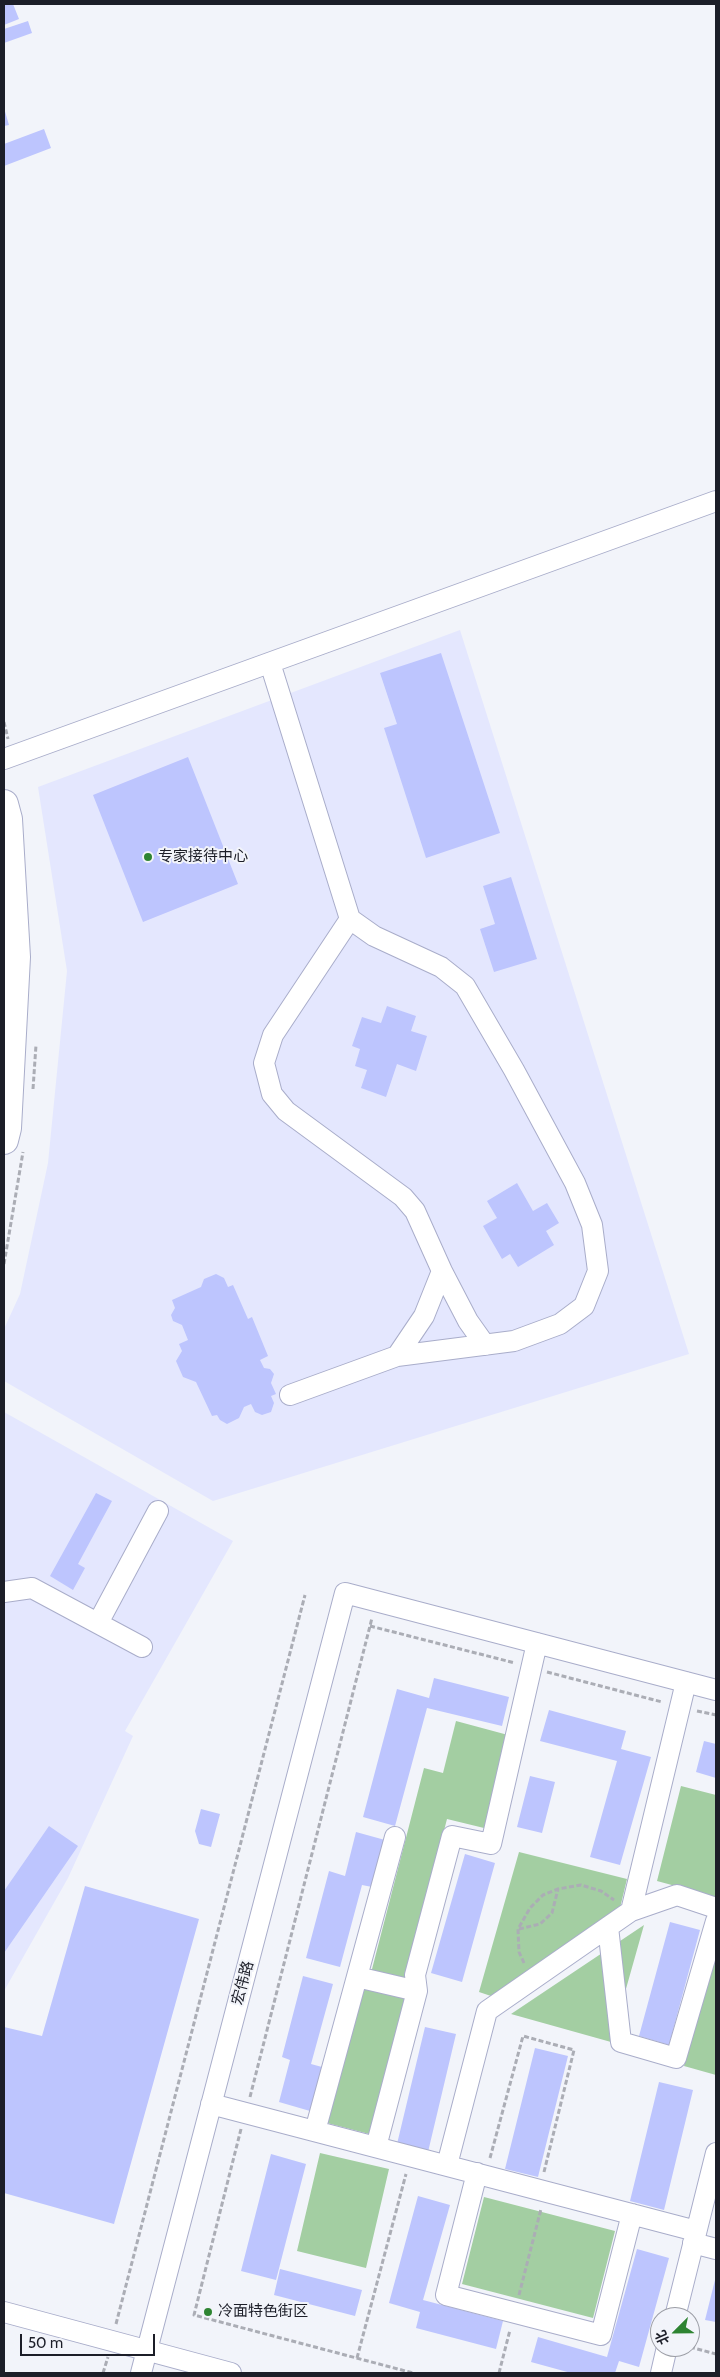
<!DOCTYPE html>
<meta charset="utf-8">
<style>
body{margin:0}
#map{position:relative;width:720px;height:2377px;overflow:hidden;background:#f2f4fa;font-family:Cabin,"Noto Sans SC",sans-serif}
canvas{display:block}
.frame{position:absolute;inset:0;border:5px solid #1c1e28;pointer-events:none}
.north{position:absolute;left:650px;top:2307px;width:50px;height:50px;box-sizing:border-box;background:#f2f4fa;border:1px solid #9c9ea6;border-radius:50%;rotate:247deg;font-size:14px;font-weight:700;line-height:20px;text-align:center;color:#1c1e28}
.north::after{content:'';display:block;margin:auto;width:18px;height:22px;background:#2e8432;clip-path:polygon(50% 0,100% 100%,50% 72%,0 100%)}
.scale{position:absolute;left:20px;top:2334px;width:135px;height:22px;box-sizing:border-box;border:2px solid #1c1e28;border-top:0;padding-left:6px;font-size:15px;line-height:18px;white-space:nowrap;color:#1c1e28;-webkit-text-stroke:4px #f2f4fa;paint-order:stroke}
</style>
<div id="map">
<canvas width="720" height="2377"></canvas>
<div class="frame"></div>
<div class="north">北</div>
<div class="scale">50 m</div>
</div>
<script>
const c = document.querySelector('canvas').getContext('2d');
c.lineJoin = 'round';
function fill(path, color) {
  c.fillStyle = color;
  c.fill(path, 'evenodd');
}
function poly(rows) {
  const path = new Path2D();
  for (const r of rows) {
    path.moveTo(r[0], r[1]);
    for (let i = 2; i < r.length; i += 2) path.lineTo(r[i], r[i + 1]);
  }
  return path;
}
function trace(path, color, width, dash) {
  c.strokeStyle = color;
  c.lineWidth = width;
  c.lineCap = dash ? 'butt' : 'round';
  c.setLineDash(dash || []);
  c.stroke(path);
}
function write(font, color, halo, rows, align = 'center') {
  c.font = font + ' Cabin,"Noto Sans SC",sans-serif';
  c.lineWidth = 4;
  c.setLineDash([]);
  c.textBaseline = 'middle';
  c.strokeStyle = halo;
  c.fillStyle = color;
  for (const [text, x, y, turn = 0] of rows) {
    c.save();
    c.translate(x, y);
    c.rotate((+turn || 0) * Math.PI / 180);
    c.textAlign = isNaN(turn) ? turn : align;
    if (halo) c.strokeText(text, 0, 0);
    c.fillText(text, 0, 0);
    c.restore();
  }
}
fill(poly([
 [460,630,689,1354,213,1501,4,1381,4,1329,20,1294,48,1163,67,971,38,787],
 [4,1412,233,1541,125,1731,133,1736,68,1878,4,1991]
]), '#e4e7fe');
fill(poly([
 [456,1721,508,1735,484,1828,447,1819,405,1982,371,1973,424,1768,443,1773],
 [681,1786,716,1795,716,1897,657,1881],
 [519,1852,627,1879,620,1908,491,1996,479,1992],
 [644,1925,611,2042,511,2014],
 [716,1955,716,2075,684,2066],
 [362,1986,408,1998,373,2135,327,2123],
 [320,2153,389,2169,366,2268,297,2251],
 [484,2197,615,2231,593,2318,462,2284]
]), '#a3cea2');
fill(poly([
 [4,4,13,4,19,19,4,25],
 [28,21,32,33,4,43,4,29],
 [4,108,9,125,4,126],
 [44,129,51,148,4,166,4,144],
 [441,653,500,833,426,858,384,728,397,724,380,673],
 [188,757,238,884,143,922,93,795],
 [511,877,537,959,494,972,480,929,495,924,483,886],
 [387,1006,416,1016,411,1031,427,1036,416,1071,397,1064,386,1097,361,1088,367,1070,355,1066,360,1049,352,1046,362,1017,381,1023],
 [517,1183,533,1211,547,1203,559,1223,546,1231,554,1245,518,1267,510,1254,502,1259,483,1226,497,1218,487,1201],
 [216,1274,224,1278,228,1287,233,1285,248,1319,252,1317,268,1356,260,1360,264,1368,270,1369,274,1374,271,1383,276,1394,271,1396,274,1403,271,1412,262,1415,255,1412,251,1404,244,1407,239,1418,227,1424,220,1420,217,1415,212,1416,196,1382,183,1377,176,1361,182,1351,179,1344,188,1340,182,1325,173,1321,171,1315,175,1308,172,1300,201,1287,204,1279],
 [96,1493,112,1501,78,1564,85,1568,73,1590,50,1576],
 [434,1678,509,1697,502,1726,427,1708,395,1826,363,1817,397,1689,429,1698],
 [549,1710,626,1731,621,1749,651,1757,620,1865,590,1857,617,1761,540,1741],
 [704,1741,716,1744,716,1778,696,1772],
 [530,1776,555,1782,542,1833,517,1827],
 [201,1809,220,1814,211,1847,199,1844,195,1831],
 [49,1826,78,1846,4,1953,4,1891],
 [356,1832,385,1840,372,1887,362,1885,340,1967,306,1958,329,1871,345,1876],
 [465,1854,495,1863,462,1982,431,1973],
 [85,1886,199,1919,114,2224,4,2193,4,2027,42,2036],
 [670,1922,700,1930,669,2045,639,2036],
 [303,1976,333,1984,311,2064,322,2067,310,2111,279,2102,290,2060,282,2057],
 [425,2027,456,2034,428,2152,397,2144],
 [535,2048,568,2056,538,2177,505,2169],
 [659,2082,693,2090,664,2210,630,2201],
 [271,2154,306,2164,276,2280,241,2271],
 [418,2196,450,2205,423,2300,503,2321,496,2349,416,2328,420,2312,389,2303],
 [637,2249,669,2258,639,2367,619,2361,615,2373,571,2373,531,2362,538,2337,607,2357],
 [280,2269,362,2290,355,2316,274,2295],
 [715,2280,716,2281,716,2322,705,2320]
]), '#bdc5fe');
const minor = poly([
 [270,663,350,919,374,936,441,967,465,986,514,1070,575,1183,592,1225,598,1271,584,1306,560,1324,514,1341,397,1356,290,1395],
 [4,759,716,501],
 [350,919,273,1035,264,1063,272,1094,286,1111,403,1197,415,1211,442,1271,468,1321,485,1345],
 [397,1356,424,1316,442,1271],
 [4,1592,32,1588,142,1647],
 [98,1623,158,1511],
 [631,1911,686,1682],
 [608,1927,621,2042,676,2058,716,1921],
 [357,1977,417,1991],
 [211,2104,696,2231],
 [315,2131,395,1837],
 [376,2147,417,1991,415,1975,452,1836,491,1844,537,1643],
 [447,2165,487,2011,631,1911,677,1895,716,1908],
 [477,2173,446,2295,601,2335,632,2214],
 [693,2243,716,2249],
 [4,2312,231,2373],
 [675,2317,716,2153],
 [141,2373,345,1593,716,1690],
 [661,2373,667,2347]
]);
const highway = poly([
 [4,804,8,819,16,957,7,1128,4,1140]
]);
trace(minor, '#a9adca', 22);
trace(highway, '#a9adca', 30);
trace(poly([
 [4,722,8,739],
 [33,1089,36,1045],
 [4,1264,23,1152],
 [370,1626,515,1663],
 [547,1672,662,1702],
 [697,1711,716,1715],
 [519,1929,540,1924,552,1913,558,1889],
 [524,1963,519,1952,518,1929,530,1908,543,1895,558,1889,581,1885,601,1891,614,1900],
 [250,2097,372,1618],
 [241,2129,194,2315,413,2373],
 [490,2158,523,2036,574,2050,544,2172],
 [519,2295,541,2209],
 [116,2324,305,1595],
 [690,2347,716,2354],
 [357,2358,406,2174],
 [103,2373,108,2357],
 [499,2373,510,2330]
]), '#abadb5', 3, [5, 2.5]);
trace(minor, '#fff', 20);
trace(highway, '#fff', 28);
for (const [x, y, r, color] of [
 [148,857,5,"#2e8432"],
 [208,2312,5,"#2e8432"]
]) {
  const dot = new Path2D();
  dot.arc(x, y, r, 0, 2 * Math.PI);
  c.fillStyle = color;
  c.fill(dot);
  trace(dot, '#f2f4fa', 2);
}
write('15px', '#1c1e28', '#f2f4fa', [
 ["专家接待中心",158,857],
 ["冷面特色街区",218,2312]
], 'left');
write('15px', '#1c1e28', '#f2f4fa', [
 ["宏伟路",243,1983,-75]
]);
</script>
